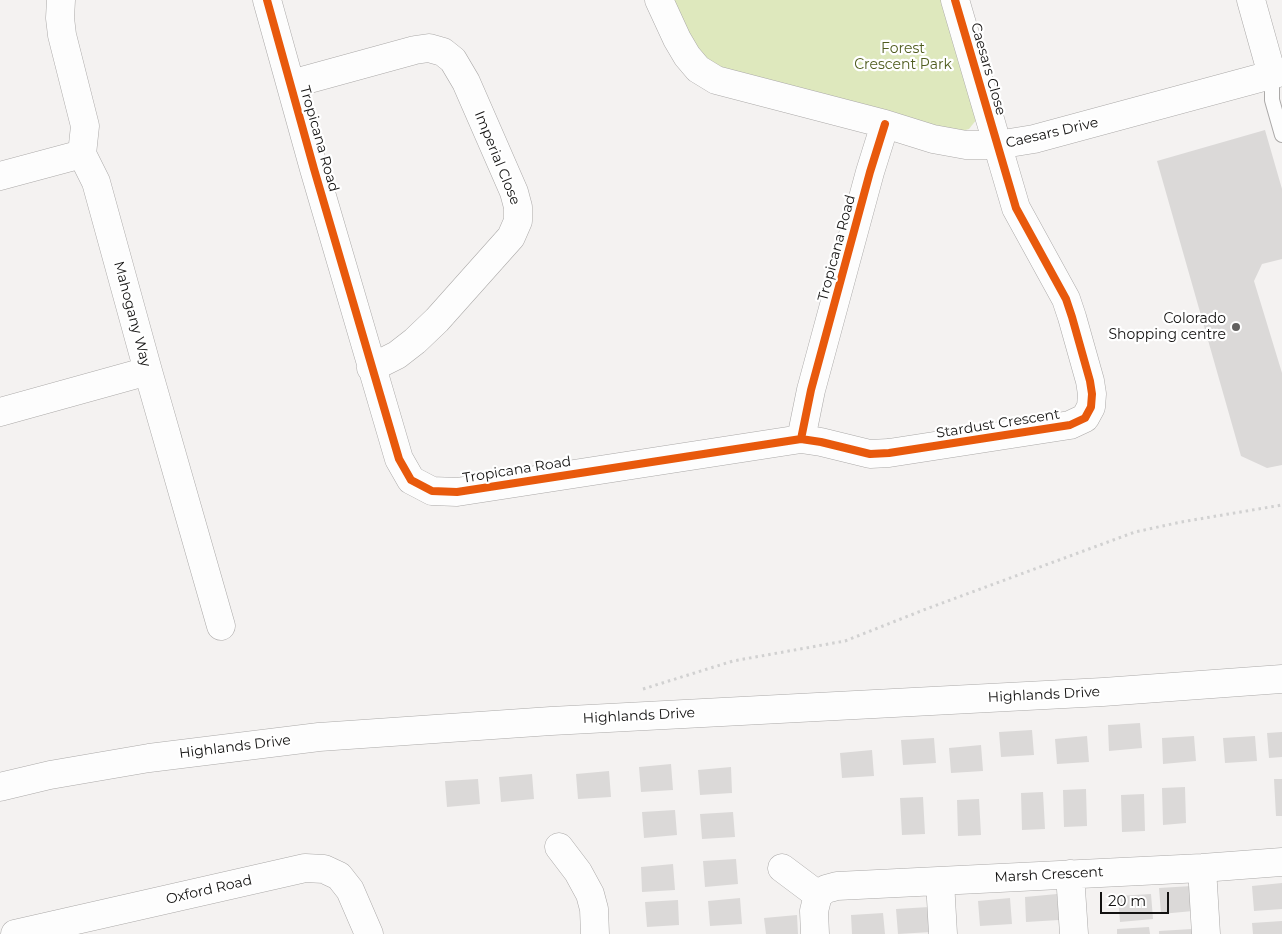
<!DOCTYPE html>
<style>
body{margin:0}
#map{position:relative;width:1282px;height:934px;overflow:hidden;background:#f4f2f1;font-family:Montserrat,sans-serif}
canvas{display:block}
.scale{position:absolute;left:1100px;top:892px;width:69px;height:22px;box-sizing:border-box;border:2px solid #131211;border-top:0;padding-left:6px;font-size:15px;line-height:18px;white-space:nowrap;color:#131211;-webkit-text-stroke:4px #fff;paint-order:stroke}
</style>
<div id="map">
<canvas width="1282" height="934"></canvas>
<div class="scale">20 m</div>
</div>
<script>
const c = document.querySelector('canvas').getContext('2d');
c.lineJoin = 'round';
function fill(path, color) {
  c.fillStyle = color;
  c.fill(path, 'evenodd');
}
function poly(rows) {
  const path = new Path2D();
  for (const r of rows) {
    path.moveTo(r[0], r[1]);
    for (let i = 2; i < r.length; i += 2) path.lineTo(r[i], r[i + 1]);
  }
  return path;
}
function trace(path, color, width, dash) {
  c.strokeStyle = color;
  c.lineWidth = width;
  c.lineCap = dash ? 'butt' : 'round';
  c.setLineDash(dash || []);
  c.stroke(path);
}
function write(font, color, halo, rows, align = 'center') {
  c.font = font + ' Montserrat,sans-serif';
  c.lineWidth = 4.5;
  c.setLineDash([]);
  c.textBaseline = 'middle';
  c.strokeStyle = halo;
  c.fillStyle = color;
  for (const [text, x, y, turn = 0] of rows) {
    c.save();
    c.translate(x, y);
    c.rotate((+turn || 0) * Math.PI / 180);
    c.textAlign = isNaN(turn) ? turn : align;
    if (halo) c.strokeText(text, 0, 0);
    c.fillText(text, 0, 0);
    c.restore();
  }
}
fill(poly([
 [672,0,947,0,977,119,969,129,958,132,717,66,698,55]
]), '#dee8bd');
fill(poly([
 [1265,130,1282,189,1282,259,1262,264,1254,281,1282,373,1282,465,1267,468,1241,456,1157,161],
 [1140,723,1142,748,1109,751,1108,725],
 [1032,730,1034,755,1001,757,999,732],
 [1282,732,1282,757,1269,758,1267,733],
 [1087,736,1089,762,1057,764,1055,739],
 [1194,736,1196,761,1163,764,1162,738],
 [1255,736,1257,761,1225,763,1223,738],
 [934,738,936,763,903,765,901,740],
 [981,745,983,771,951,773,949,748],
 [872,750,874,776,842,778,840,753],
 [671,764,673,790,641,792,639,767],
 [731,767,732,793,700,795,698,770],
 [609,771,611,797,578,799,576,774],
 [532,774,534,799,501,802,499,777],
 [478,779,480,804,447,807,445,781],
 [1274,779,1282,779,1282,816,1276,816],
 [1185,787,1186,823,1163,825,1162,788],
 [1086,789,1087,826,1064,827,1063,790],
 [1043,792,1045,829,1022,830,1021,793],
 [1144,794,1145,831,1122,832,1121,795],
 [923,797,925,834,902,835,900,798],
 [979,799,981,835,958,836,957,800],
 [675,810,677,835,644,838,642,812],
 [733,812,735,837,702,839,700,814],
 [736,859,738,884,705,887,703,861],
 [673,864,675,890,642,892,641,867],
 [1282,883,1282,909,1254,911,1252,886],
 [1192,886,1193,911,1161,914,1159,888],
 [1057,894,1059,920,1026,922,1025,897],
 [1151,894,1153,919,1120,922,1118,896],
 [740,898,742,924,710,926,708,901],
 [1010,898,1012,924,980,926,978,901],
 [678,900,679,925,647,927,645,902],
 [929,907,931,932,898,934,896,909],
 [883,913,885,934,852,934,851,915],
 [797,915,798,934,766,934,764,918],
 [1282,921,1282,934,1253,934,1252,923],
 [1149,927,1150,934,1117,934,1117,929],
 [1192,929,1192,934,1159,934,1159,931]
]), '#dbd9d8');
const service = poly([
 [1272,75,1272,100,1282,135]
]);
const minor = poly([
 [61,0,60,18,62,35,85,126,82,154,96,182,148,371,221,626],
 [267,0,314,169,399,459,411,480,432,491,457,492,801,439,811,390,870,172,885,124],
 [659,0,677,39,687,56,698,69,716,80,885,124,933,139,966,145,997,145,1034,139,1282,72],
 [1251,0,1272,75],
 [291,84,415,50,429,48,443,52,453,60,466,82,514,192,518,207,518,221,511,237,437,320,415,341,397,355,371,368],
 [0,176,82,154],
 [0,412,148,371],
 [801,439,821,442,870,454,889,453,1070,425,1085,418,1091,407,1092,394,1090,381,1072,317,1066,299,1016,208,955,0],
 [559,847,578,872,590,894,594,909,595,934],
 [782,868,818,895],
 [1202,868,1206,934],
 [1070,874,1074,934],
 [940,881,943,934],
 [15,934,305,868,324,869,339,876,350,890,369,934],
 [815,934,814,911,818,895,826,889,837,886,1202,868,1282,862]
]);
const secondary = poly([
 [0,787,50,775,149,758,319,737,551,721,1103,692,1282,679]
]);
trace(service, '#aba9a8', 16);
trace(minor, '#aba9a8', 29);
trace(secondary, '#aba9a8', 29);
trace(poly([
 [643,689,733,661,845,641,926,609,1135,532,1181,522,1282,505]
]), '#d1d1d1', 3, [2.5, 4]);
trace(service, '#fdfdfd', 14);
trace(minor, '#fdfdfd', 28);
trace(secondary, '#fdfdfd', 28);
trace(poly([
 [267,0,314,169,399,459,411,480,432,491,457,492,801,439,811,390,870,172,885,124],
 [801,439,821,442,870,454,889,453,1070,425,1085,418,1091,407,1092,394,1090,381,1072,317,1066,299,1016,208,955,0]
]), '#e8590c', 8);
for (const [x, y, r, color] of [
 [1236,327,5,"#62605f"]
]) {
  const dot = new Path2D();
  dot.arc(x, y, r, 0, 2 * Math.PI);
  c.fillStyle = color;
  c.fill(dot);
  trace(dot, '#fff', 2);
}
write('14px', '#4f5c1e', '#fff', [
 ["Forest",903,49],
 ["Crescent Park",903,65]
]);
write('14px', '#131211', '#fff', [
 ["Caesars Close",988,69,74],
 ["Caesars Drive",1052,133,-13],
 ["Tropicana Road",319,139,74],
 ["Imperial Close",497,158,68],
 ["Tropicana Road",837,248,-75],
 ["Mahogany Way",132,314,75],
 ["Stardust Crescent",998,424,-9],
 ["Tropicana Road",517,470,-9],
 ["Highlands Drive",1044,695,-3],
 ["Highlands Drive",639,716,-3],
 ["Highlands Drive",235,747,-7],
 ["Marsh Crescent",1049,875,-3],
 ["Oxford Road",209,890,-13]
]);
write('14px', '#131211', '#fff', [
 ["Colorado",1226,319],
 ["Shopping centre",1226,335]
], 'right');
</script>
